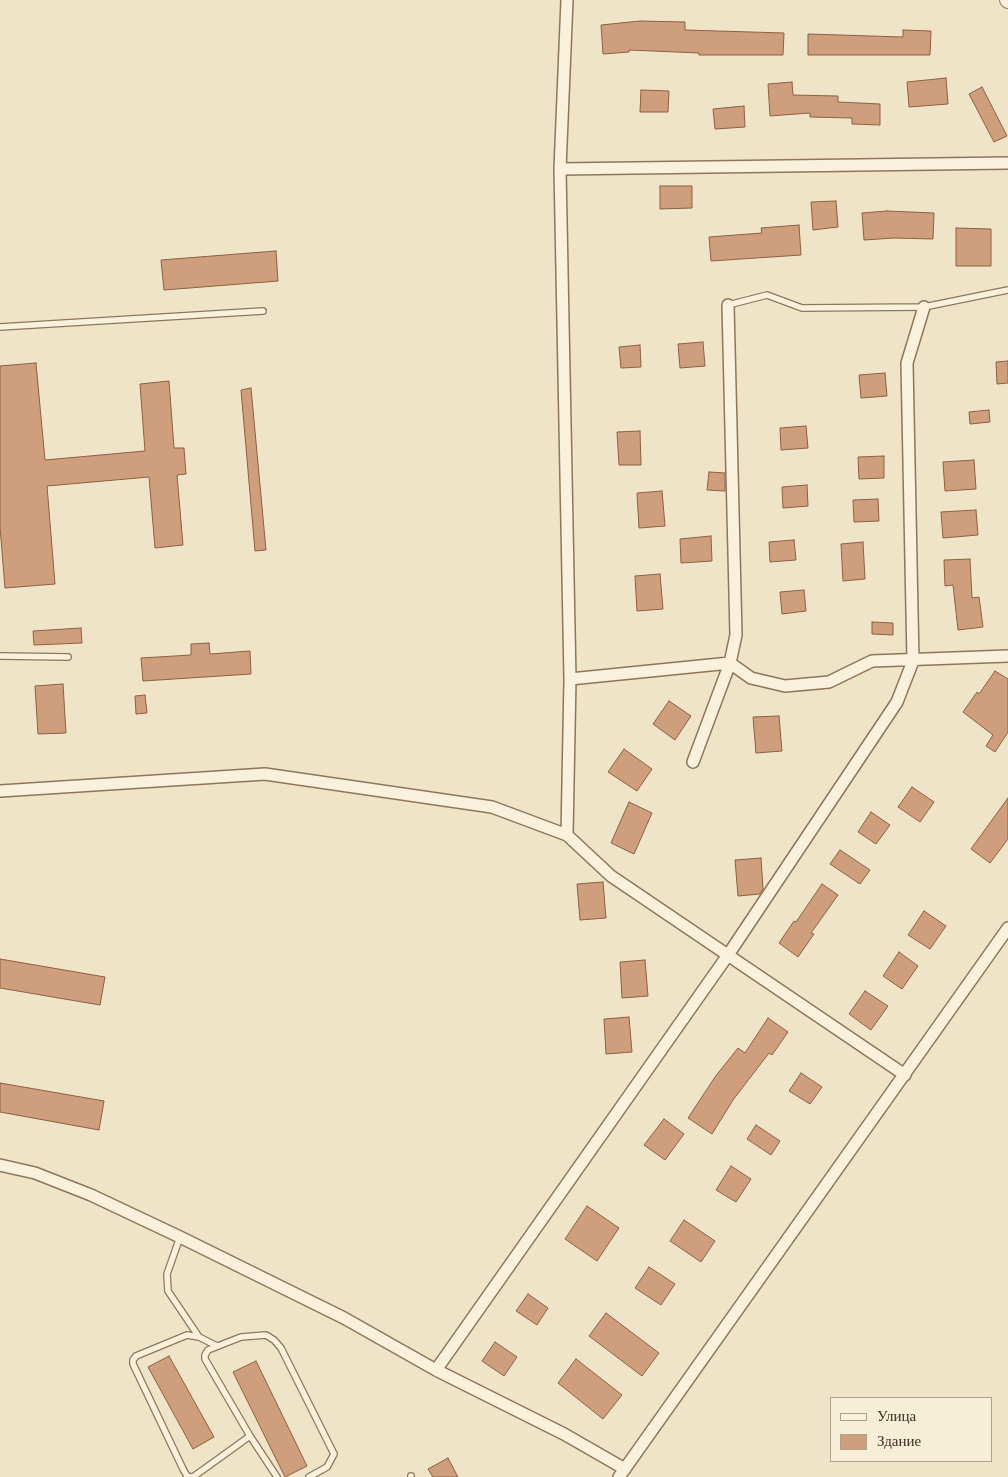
<!DOCTYPE html>
<meta charset="utf-8">
<style>
body{margin:0}
#map{position:relative;width:1008px;height:1477px;overflow:hidden;background:#f0e4c8;font-family:Georgia,serif}
canvas{display:block}
.legend{position:absolute;left:830px;top:1397px;width:162px;height:65px;box-sizing:border-box;background:#f7eed8;border:1px solid #ada18e;margin:0;padding:6px 9px;list-style:none;font-size:15px;color:#3d2e20}
.legend li{display:flex;align-items:center;gap:10px;height:25px}
.legend b{width:25px;border:1px solid #ada18e}
</style>
<div id="map">
<canvas width="1008" height="1477"></canvas>
<ul class="legend">
<li><b style="height:6px;background:#faf1dc"></b>Улица</li>
<li><b style="height:14px;background:#cf9f7d"></b>Здание</li>
</ul>
</div>
<script>
const c = document.querySelector('canvas').getContext('2d');
c.lineJoin = 'round';
function fill(path, color) {
  c.fillStyle = color;
  c.fill(path, 'evenodd');
}
function poly(rows) {
  const path = new Path2D();
  for (const r of rows) {
    path.moveTo(r[0], r[1]);
    for (let i = 2; i < r.length; i += 2) path.lineTo(r[i], r[i + 1]);
  }
  return path;
}
function trace(path, color, width, dash) {
  c.strokeStyle = color;
  c.lineWidth = width;
  c.lineCap = dash ? 'butt' : 'round';
  c.setLineDash(dash || []);
  c.stroke(path);
}
const building = poly([
 [640,21,685,22,685,30,784,33,783,55,699,55,699,53,629,50,629,52,603,54,601,25,640,21],
 [903,30,931,31,930,55,808,55,808,34,903,37,903,30],
 [946,78,948,104,909,107,907,82,946,78],
 [792,82,793,95,838,96,838,102,880,104,880,125,852,124,852,118,810,117,810,113,770,116,768,84,792,82],
 [982,87,1007,136,994,142,969,94,982,87],
 [641,90,669,91,668,112,640,112,641,90],
 [744,106,745,127,715,129,713,109,744,106],
 [660,186,692,186,692,208,660,209,660,186],
 [836,201,838,227,813,230,811,202,836,201],
 [887,211,934,213,933,239,894,238,864,240,862,213,887,211],
 [799,225,801,255,711,261,709,237,762,233,761,228,799,225],
 [956,228,991,229,991,266,956,266,956,228],
 [276,251,278,281,164,290,161,260,276,251],
 [703,342,705,366,680,368,678,344,703,342],
 [640,345,641,367,621,368,619,347,640,345],
 [1008,361,1008,383,997,384,996,362,1008,361],
 [36,363,45,460,145,451,140,384,169,381,174,448,184,448,186,474,177,475,183,545,155,548,149,477,47,486,55,584,5,588,0,527,0,366,36,363],
 [885,373,887,396,861,398,859,375,885,373],
 [251,388,266,550,255,551,241,390,251,388],
 [989,410,990,422,970,424,969,412,989,410],
 [806,426,808,448,781,450,780,428,806,426],
 [640,431,641,465,619,465,617,432,640,431],
 [884,456,884,478,859,479,858,457,884,456],
 [974,460,976,489,945,491,943,462,974,460],
 [709,472,725,473,725,491,707,490,709,472],
 [807,485,808,506,783,508,782,487,807,485],
 [662,491,665,526,639,528,637,493,662,491],
 [878,499,879,521,854,522,853,500,878,499],
 [976,510,978,535,943,538,941,512,976,510],
 [711,536,712,561,681,563,680,539,711,536],
 [794,540,796,560,770,562,769,542,794,540],
 [863,542,865,579,843,581,841,544,863,542],
 [970,559,972,598,979,597,983,627,958,630,953,585,945,586,944,560,970,559],
 [660,574,663,609,637,611,635,576,660,574],
 [804,590,806,611,782,614,780,592,804,590],
 [872,622,893,623,893,635,872,634,872,622],
 [81,628,82,643,34,645,33,631,81,628],
 [209,643,210,654,250,651,251,674,143,681,141,658,191,655,191,644,209,643],
 [995,671,1008,679,1008,732,995,752,986,746,993,735,963,712,977,692,979,694,995,671],
 [63,684,66,733,38,734,35,686,63,684],
 [145,695,147,713,136,714,135,696,145,695],
 [669,701,691,716,675,740,653,724,669,701],
 [779,716,782,751,756,753,753,717,779,716],
 [624,749,652,769,637,791,608,772,624,749],
 [912,787,934,802,920,822,898,807,912,787],
 [1008,798,1008,839,990,863,971,849,1008,798],
 [629,802,652,813,634,854,611,843,629,802],
 [871,812,890,825,876,844,858,832,871,812],
 [840,850,870,870,860,884,830,864,840,850],
 [761,858,763,889,760,894,738,896,735,860,761,858],
 [603,882,606,918,580,920,577,884,603,882],
 [822,884,838,895,811,933,814,934,798,957,779,943,794,921,796,922,822,884],
 [924,911,946,926,930,949,908,935,924,911],
 [899,952,918,966,902,989,883,976,899,952],
 [0,959,105,977,100,1005,0,988,0,959],
 [645,960,648,996,622,998,620,962,645,960],
 [865,991,888,1006,871,1030,849,1014,865,991],
 [629,1017,632,1052,606,1054,604,1019,629,1017],
 [768,1018,788,1032,772,1055,769,1053,733,1100,712,1134,688,1118,715,1077,738,1048,745,1053,768,1018],
 [801,1073,822,1087,810,1104,789,1091,801,1073],
 [0,1083,104,1101,99,1130,0,1112,0,1083],
 [664,1119,684,1134,665,1160,644,1145,664,1119],
 [756,1125,780,1141,771,1155,747,1139,756,1125],
 [731,1166,751,1179,736,1202,716,1190,731,1166],
 [587,1206,619,1228,597,1261,565,1239,587,1206],
 [684,1220,715,1241,701,1262,670,1241,684,1220],
 [649,1267,675,1284,661,1305,635,1288,649,1267],
 [528,1294,548,1308,537,1325,516,1311,528,1294],
 [606,1313,659,1353,642,1376,589,1336,606,1313],
 [495,1342,517,1357,504,1376,482,1361,495,1342],
 [169,1356,214,1437,193,1449,148,1367,169,1356],
 [576,1359,622,1395,603,1419,558,1383,576,1359],
 [256,1361,307,1466,285,1477,233,1372,256,1361],
 [448,1458,458,1477,433,1477,428,1469,448,1458]
]);
fill(building, '#cf9f7d');
trace(building, '#8d5f41', 1);
const service = poly([
 [728,305,767,295,802,308,924,307,1008,290],
 [0,327,263,311],
 [0,656,68,657],
 [180,1237,167,1274,168,1291,199,1337],
 [411,1476,411,1477],
 [191,1477,187,1476,183,1469,133,1364,133,1360,136,1356,187,1335,199,1337,217,1346],
 [193,1477,250,1436],
 [277,1477,250,1436,205,1359,205,1355,208,1350,241,1337,266,1335,274,1340,281,1348,334,1454,327,1467,309,1477]
]);
const minor = poly([
 [567,0,560,169,570,679,567,835],
 [560,169,1008,163],
 [570,679,730,663,751,678,785,686,829,682,872,661,1008,656],
 [693,762,730,663,736,635,728,305],
 [0,791,265,774,492,807,567,835,611,876,905,1075],
 [0,1165,35,1173,91,1195,180,1237,344,1318,436,1370,564,1434,625,1469],
 [436,1370,728,955,897,702,913,661,907,363,924,307],
 [619,1477,1008,928]
]);
const tertiary = poly([
 [1007,0,1008,1]
]);
trace(service, '#8d765c', 8);
trace(minor, '#8d765c', 14);
trace(tertiary, '#8d765c', 16);
trace(service, '#faf1dc', 5.5);
trace(minor, '#faf1dc', 11);
trace(tertiary, '#faf1dc', 14);
</script>
